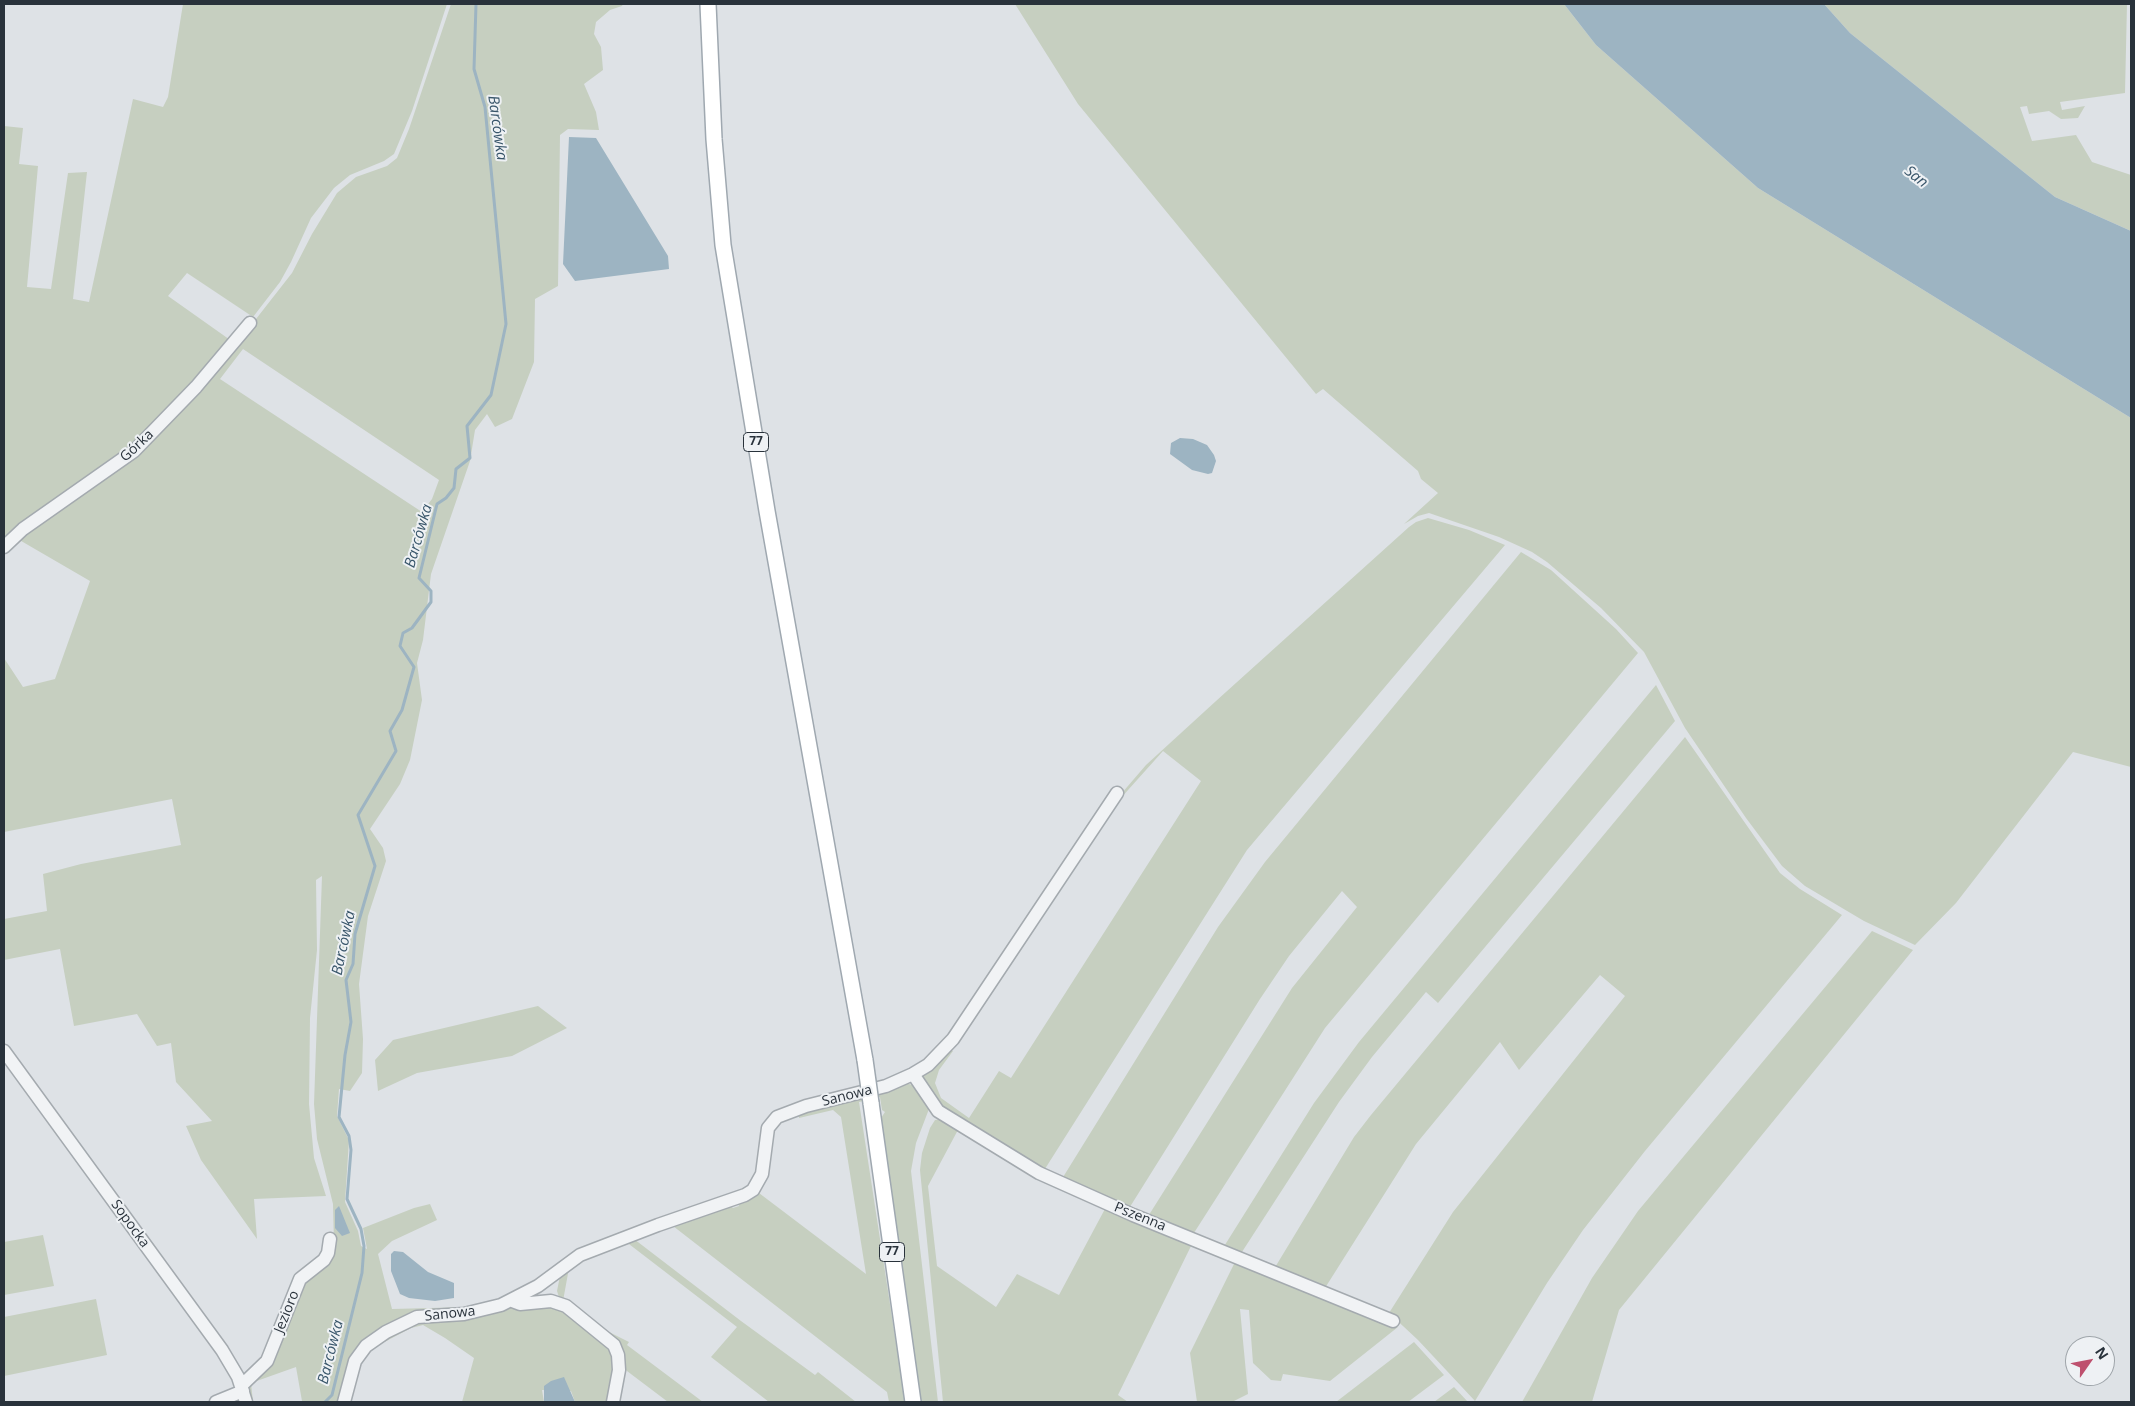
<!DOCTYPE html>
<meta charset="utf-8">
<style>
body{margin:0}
#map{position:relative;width:2135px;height:1406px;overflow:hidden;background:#dee2e6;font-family:"Open Sans",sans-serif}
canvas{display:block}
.frame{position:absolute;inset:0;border:5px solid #29323b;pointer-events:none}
.north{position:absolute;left:2065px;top:1336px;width:50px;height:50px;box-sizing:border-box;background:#eef1f4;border:1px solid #9fa5aa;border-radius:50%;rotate:57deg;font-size:14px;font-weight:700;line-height:20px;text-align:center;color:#29323b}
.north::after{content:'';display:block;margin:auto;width:18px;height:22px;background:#be506e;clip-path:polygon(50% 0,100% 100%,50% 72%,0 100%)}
</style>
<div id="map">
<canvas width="2135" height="1406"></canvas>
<div class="frame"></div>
<div class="north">N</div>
</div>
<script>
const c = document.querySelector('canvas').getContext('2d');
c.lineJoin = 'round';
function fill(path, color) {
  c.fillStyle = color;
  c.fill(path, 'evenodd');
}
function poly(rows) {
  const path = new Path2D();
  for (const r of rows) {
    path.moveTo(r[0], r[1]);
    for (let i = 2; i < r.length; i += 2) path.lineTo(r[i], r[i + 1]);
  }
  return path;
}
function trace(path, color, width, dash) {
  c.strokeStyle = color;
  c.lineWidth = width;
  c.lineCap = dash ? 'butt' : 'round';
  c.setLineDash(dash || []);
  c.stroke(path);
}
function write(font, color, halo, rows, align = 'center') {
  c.font = font + ' "Open Sans",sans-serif';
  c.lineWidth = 4;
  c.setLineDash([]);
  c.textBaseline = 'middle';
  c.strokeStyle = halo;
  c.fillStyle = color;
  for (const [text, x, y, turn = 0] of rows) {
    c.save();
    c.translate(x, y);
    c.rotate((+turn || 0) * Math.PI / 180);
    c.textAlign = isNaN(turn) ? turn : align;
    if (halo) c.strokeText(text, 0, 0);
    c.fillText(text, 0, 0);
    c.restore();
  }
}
fill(poly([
 [183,4,447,4,412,111,394,154,384,161,350,175,334,188,311,218,291,262,280,282,253,317,187,273,168,296,233,342,220,365,292,273,312,234,337,193,356,177,387,166,397,158,409,129,451,4,623,4,622,6,610,10,596,22,594,34,601,47,603,70,584,84,596,112,599,130,568,129,560,135,558,286,535,299,534,362,512,419,495,427,487,414,475,430,470,461,431,574,423,640,417,663,422,700,410,760,400,784,370,829,383,848,386,861,368,916,359,984,363,1039,362,1073,350,1091,339,1089,337,1116,349,1140,345,1202,358,1231,361,1246,367,1249,363,1228,414,1208,430,1204,437,1220,392,1241,378,1254,392,1309,468,1307,491,1303,504,1296,506,1299,484,1309,431,1313,374,1337,341,1402,299,1402,302,1401,296,1367,251,1383,253,1402,247,1389,300,1285,334,1244,333,1204,317,1139,314,1104,322,876,316,880,317,950,310,1018,309,1104,314,1158,326,1196,254,1199,257,1239,201,1160,186,1126,212,1121,176,1082,171,1043,157,1046,137,1014,74,1026,60,949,4,960,4,919,47,911,43,874,81,864,181,845,172,799,4,832,4,658,23,687,55,679,90,581,16,538,4,541,4,126,23,128,19,164,38,166,27,287,51,289,68,173,87,172,73,299,89,302,133,99,163,107,168,97],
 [243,349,439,480,432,499,422,512,220,379],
 [1015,4,1564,4,1596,45,1758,188,2131,418,2131,767,2073,752,1956,903,1915,945,1864,921,1805,886,1782,866,1746,818,1685,728,1644,652,1601,608,1547,562,1532,552,1499,537,1429,513,1418,516,1404,524,1438,493,1421,479,1418,471,1323,389,1316,394,1078,104],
 [1824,4,2127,4,2125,93,2060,102,2062,110,2085,106,2078,118,2061,119,2049,111,2029,114,2027,106,2020,107,2032,141,2076,135,2092,162,2131,175,2131,231,2055,197,1850,33],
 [1428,518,1469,530,1505,545,1247,850,1043,1172,943,1108,921,1078,923,1075,949,1050,953,1051,939,1070,935,1083,941,1098,969,1118,999,1071,1011,1078,1201,781,1163,751,1111,809,1109,808,1146,765,1216,701,1409,527,1416,522],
 [1521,552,1551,570,1616,629,1638,653,1325,1028,1192,1236,1147,1218,1292,988,1357,907,1342,891,1289,956,1260,999,1128,1210,1060,1182,1218,927,1265,862],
 [1656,685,1675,721,1438,1003,1426,992,1372,1057,1339,1102,1240,1255,1223,1248,1314,1103,1359,1042],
 [1685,737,1780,873,1800,889,1842,915,1645,1151,1583,1230,1547,1283,1475,1401,1418,1340,1389,1313,1453,1212,1625,996,1600,975,1519,1070,1500,1042,1416,1144,1325,1288,1274,1269,1354,1137,1371,1115],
 [1872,931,1913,950,1619,1310,1592,1402,1522,1402,1592,1278,1638,1211],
 [538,1006,567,1028,512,1056,417,1073,378,1091,375,1060,393,1040],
 [907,1083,914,1086,929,1109,916,1143,911,1171,938,1402,921,1402,882,1126,881,1118,885,1112,882,1110,880,1097,859,1102,905,1402,889,1402,887,1392,673,1226,729,1205,733,1208,739,1206,738,1202,755,1190,866,1274,841,1117,833,1110,799,1118,799,1114],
 [942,1119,959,1128,928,1186,937,1266,996,1307,1017,1274,1059,1295,1106,1207,1390,1321,1398,1327,1330,1381,1283,1374,1281,1381,1271,1380,1253,1363,1249,1310,1240,1309,1248,1394,1232,1402,1197,1402,1190,1353,1235,1262,1192,1244,1118,1395,1128,1402,943,1402,920,1170,922,1153,930,1128,935,1120],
 [43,1235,54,1286,4,1295,4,1242],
 [634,1239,741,1321,815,1375,818,1372,856,1402,769,1402,711,1357,737,1327,625,1241],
 [615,1243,616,1245,582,1259,569,1268,563,1301,575,1310,560,1300,557,1291,561,1271,577,1259],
 [96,1299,107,1355,4,1376,4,1317],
 [554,1304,563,1308,615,1353,610,1402,575,1402,571,1391,542,1390,544,1402,462,1402,474,1358,445,1338,423,1325,411,1328,375,1347,410,1323,510,1306],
 [605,1330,629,1342,627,1345,703,1402,668,1402,623,1368,622,1359],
 [1414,1342,1444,1375,1408,1402,1336,1402],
 [1454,1387,1468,1402,1434,1402]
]), '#c6cfc0');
fill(poly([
 [1564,4,1824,4,1850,33,2055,197,2131,231,2131,418,1758,188,1596,45],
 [569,137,596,138,668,256,669,269,575,281,563,264],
 [1180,438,1193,439,1207,445,1214,455,1216,461,1212,473,1208,474,1192,470,1170,454,1171,443],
 [339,1206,350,1233,342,1236,335,1228,335,1210],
 [394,1251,403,1252,428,1272,454,1283,454,1298,435,1301,409,1298,400,1294,391,1271,391,1254],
 [564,1377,575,1402,544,1402,544,1386,551,1381]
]), '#9db4c2');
trace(poly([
 [325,1402,332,1395,362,1273,364,1246,361,1229,347,1199,351,1150,349,1136,339,1117,345,1055,351,1022,346,980,353,964,355,934,375,866,358,815,396,751,390,731,402,710,414,667,400,646,403,633,412,628,431,602,431,591,419,578,437,504,446,498,454,488,456,469,470,458,467,426,491,395,506,324,485,107,474,69,476,4]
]), '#9db4c2', 3);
const minor = poly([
 [4,547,23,529,134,451,196,387,250,323],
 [4,1051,222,1350,238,1377,246,1402],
 [913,1074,938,1111,1039,1173,1133,1215,1393,1321],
 [512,1301,520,1304,551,1301,566,1306,614,1345,618,1355,619,1370,613,1402],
 [241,1386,267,1361,300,1279,324,1260,328,1253,330,1239],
 [216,1402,243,1391],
 [344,1402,355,1361,366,1346,386,1332,417,1317,464,1314,501,1305,538,1286,580,1255,658,1225,745,1195,753,1190,762,1174,768,1128,777,1117,806,1106,886,1086,913,1074,928,1065,953,1039,1117,793]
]);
const major = poly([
 [708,4,714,139,723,245,767,511,865,1060],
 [871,1103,913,1402]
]);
trace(minor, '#a4aaaf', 15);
trace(major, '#9fa8b0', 18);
trace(minor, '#f1f3f5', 12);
trace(major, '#fff', 15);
const majorBridge = poly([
 [865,1060,871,1103]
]);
trace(majorBridge, '#9fa8b0', 18, []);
trace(majorBridge, '#fff', 15);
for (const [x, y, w] of [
 [756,442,25],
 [892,1252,25]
]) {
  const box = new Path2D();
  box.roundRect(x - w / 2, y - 9.5, w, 19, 4);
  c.fillStyle = '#eef1f4';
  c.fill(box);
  trace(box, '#29323b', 1);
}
write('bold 12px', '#29323b', null, [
 ["77",756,442],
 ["77",892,1252]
]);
write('14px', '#29323b', '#eef1f4', [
 ["Górka",137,446,-43],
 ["Sanowa",847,1096,-14],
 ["Pszenna",1140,1217,22],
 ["Sopocka",130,1224,54],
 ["Jezioro",287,1312,-68],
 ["Sanowa",450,1314,-6]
]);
write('italic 15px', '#38556a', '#eef1f4', [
 ["Barcówka",497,128,82],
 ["San",1916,177,38],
 ["Barcówka",419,536,-74],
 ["Barcówka",344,943,-78],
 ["Barcówka",331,1352,-76]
]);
</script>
